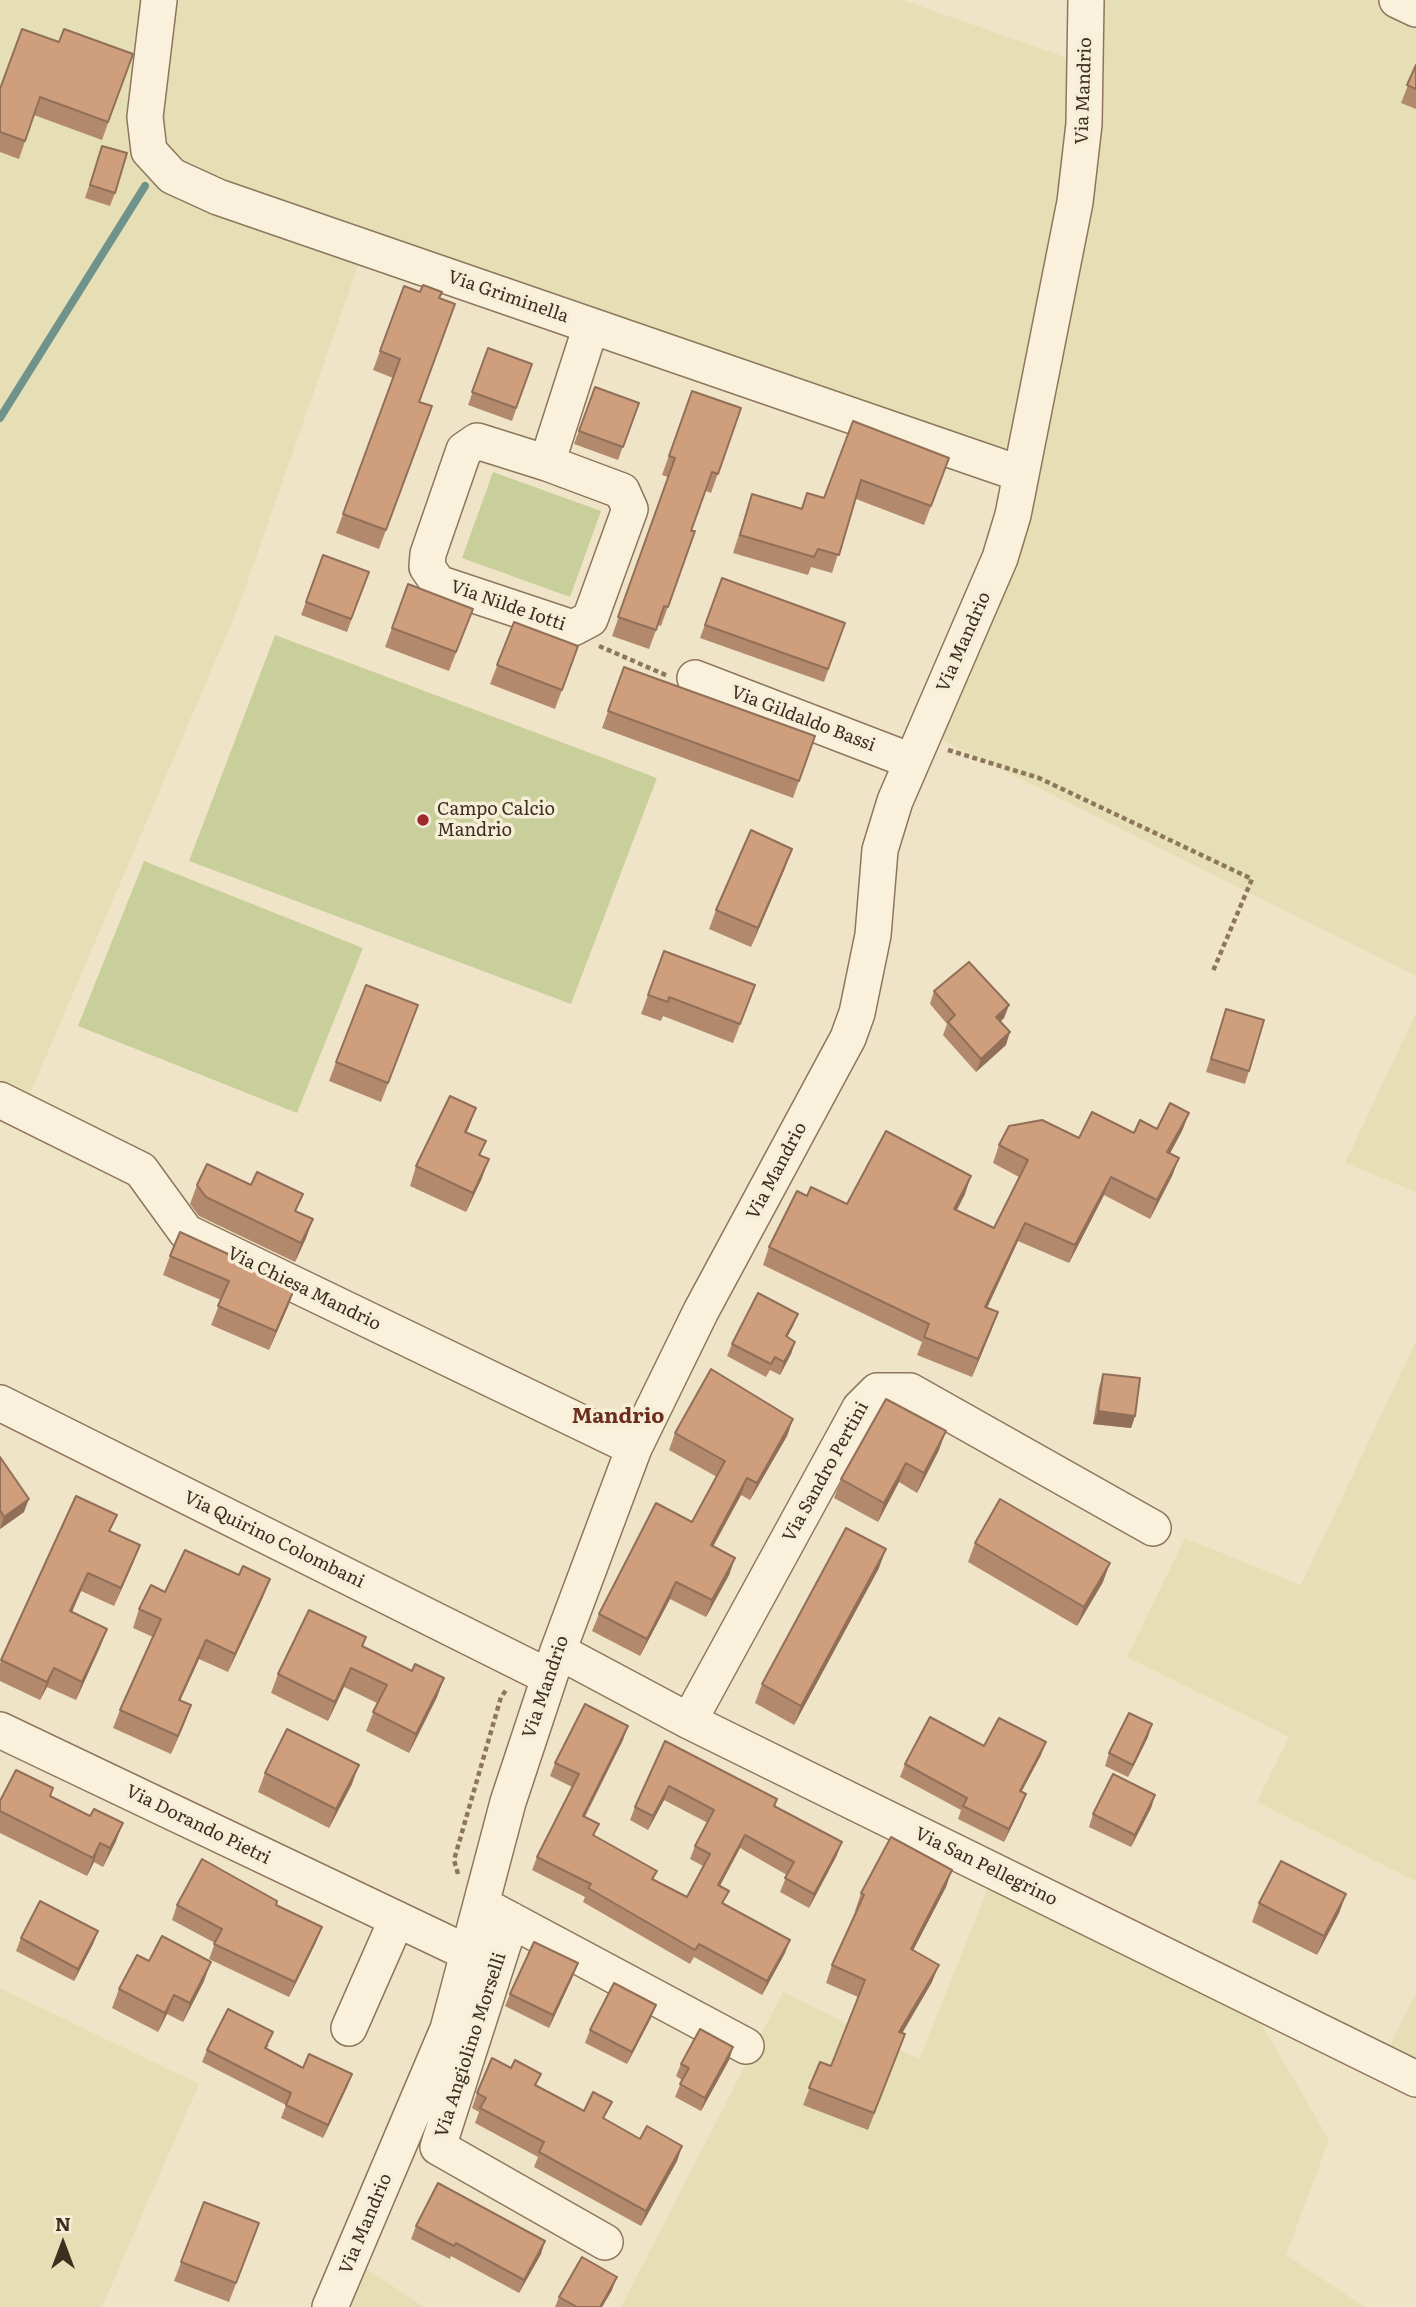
<!DOCTYPE html>
<style>
body{margin:0}
#map{position:relative;width:1416px;height:2307px;overflow:hidden;background:#f0e4c8;font-family:Literata,serif}
canvas{display:block}
.north{position:absolute;left:28px;top:2209px;width:70px;height:70px;-webkit-text-stroke:5px #f7eed8;paint-order:stroke;rotate:0deg;font-size:19px;font-weight:700;line-height:28px;text-align:center;color:#3d2e20}
.north::after{content:'';display:block;margin:auto;width:24px;height:32px;background:#3d2e20;clip-path:polygon(50% 0,100% 100%,50% 72%,0 100%)}
</style>
<div id="map">
<canvas width="1416" height="2307"></canvas>
<div class="north">N</div>
</div>
<script>
const c = document.querySelector('canvas').getContext('2d');
c.lineJoin = 'round';
function fill(path, color) {
  c.fillStyle = color;
  c.fill(path, 'evenodd');
}
function poly(rows) {
  const path = new Path2D();
  for (const r of rows) {
    path.moveTo(r[0], r[1]);
    for (let i = 2; i < r.length; i += 2) path.lineTo(r[i], r[i + 1]);
  }
  return path;
}
function trace(path, color, width, dash) {
  c.strokeStyle = color;
  c.lineWidth = width;
  c.lineCap = dash ? 'butt' : 'round';
  c.setLineDash(dash || []);
  c.stroke(path);
}
function write(font, color, halo, rows, align = 'center') {
  c.font = font + ' Literata,serif';
  c.lineWidth = 7;
  c.setLineDash([]);
  c.textBaseline = 'middle';
  c.strokeStyle = halo;
  c.fillStyle = color;
  for (const [text, x, y, turn = 0] of rows) {
    c.save();
    c.translate(x, y);
    c.rotate((+turn || 0) * Math.PI / 180);
    c.textAlign = isNaN(turn) ? turn : align;
    if (halo) c.strokeText(text, 0, 0);
    c.fillText(text, 0, 0);
    c.restore();
  }
}
fill(poly([
 [0,0,903,0,1076,61,1078,0,1416,0,1416,976,930,734,1012,474,366,243,239,606,24,1108,0,1096],
 [1416,1013,1416,1192,1345,1163],
 [1416,1341,1416,1881,1257,1802,1289,1737,1127,1657,1185,1538,1301,1585],
 [996,1869,1251,2006,1329,2140,1286,2255,1365,2307,621,2307,783,1992,919,2059],
 [0,1988,199,2084,102,2307,0,2307],
 [1416,1993,1416,2074,1384,2058],
 [352,2259,424,2307,335,2307]
]), '#e6deb5');
fill(poly([
 [493,472,601,511,570,597,462,558],
 [275,635,657,778,571,1004,189,861],
 [144,861,363,948,297,1113,78,1026]
]), '#c9cf9b');
trace(poly([
 [0,418,145,186]
]), '#6f938a', 8);
const minor = poly([
 [159,0,145,117,149,151,172,176,218,197,1021,474],
 [1397,0,1416,9],
 [547,463,622,491,630,509,590,619,573,628,438,583,427,567,428,554,464,450,477,441,547,463,591,326],
 [695,678,911,761],
 [0,1100,141,1170,186,1232,634,1448],
 [0,1403,549,1677],
 [558,1651,689,1721,1416,2079],
 [689,1721,860,1408,877,1391,910,1391,1153,1528],
 [0,1730,468,1953],
 [492,1910,746,2046],
 [511,1920,438,2147,605,2242],
 [349,2028,397,1919],
 [330,2307,448,2029,508,1802,558,1651,634,1448,701,1311,848,1038,857,1013,873,935,880,850,895,801,1000,558,1013,515,1075,202,1084,124,1086,0]
]);
trace(minor, '#8d765c', 38);
trace(poly([
 [599,646,668,676],
 [948,750,1039,778,1252,879,1213,971],
 [458,1874,454,1860,501,1697,507,1689]
]), '#8d765c', 4.5, [5, 3.5]);
trace(minor, '#faf1dc', 35);
fill(poly([
 [59,42,133,54,102,140,34,115,19,159,0,152,0,88],
 [1416,65,1416,109,1401,103],
 [102,146,115,193,110,206,85,198],
 [404,286,439,298,419,402,425,425,379,549,336,533,393,378,373,370],
 [488,348,532,364,512,421,468,405],
 [595,387,639,403,618,460,574,444],
 [692,391,741,408,711,493,706,491,691,531,695,531,661,626,658,625,649,649,612,636,668,477,662,475],
 [853,421,949,458,924,525,856,499,832,573,811,567,808,575,733,553,752,494,801,508,807,493,824,498],
 [323,555,369,572,347,632,301,615],
 [722,578,845,623,824,682,700,638],
 [408,584,473,609,449,671,385,647],
 [514,622,578,646,555,709,490,684],
 [624,667,815,736,793,798,602,728],
 [785,868,751,947,709,929,716,910],
 [664,951,755,985,733,1043,663,1016,661,1021,641,1014],
 [934,991,1009,1005,1004,1018,1001,1021,1006,1045,976,1072,943,1035,947,1024,930,1004],
 [1226,1009,1249,1071,1245,1084,1206,1072],
 [411,1024,381,1102,329,1081,336,1062],
 [476,1108,466,1133,481,1155,482,1178,466,1212,410,1186,416,1166],
 [1189,1113,1182,1131,1170,1153,1179,1158,1172,1176,1150,1219,1104,1195,1069,1263,1018,1241,987,1308,991,1331,972,1377,917,1355,922,1342,763,1265,769,1247,807,1196,847,1204,965,1194,957,1210,994,1228,1019,1177,993,1163,999,1145,1134,1133,1157,1129],
 [197,1185,296,1211,313,1219,306,1238,295,1262,199,1216,190,1204],
 [170,1256,289,1304,269,1350,211,1325,221,1300,163,1275],
 [798,1314,793,1326,787,1337,795,1342,791,1354,780,1375,770,1370,766,1377,727,1356,732,1344],
 [1103,1374,1135,1416,1131,1428,1093,1424,1099,1387],
 [793,1419,787,1436,750,1500,741,1495,713,1547,735,1558,729,1575,706,1617,670,1599,640,1656,592,1631,599,1614,692,1522,717,1477,669,1450,675,1433],
 [939,1450,917,1493,899,1482,878,1522,834,1498,841,1479],
 [0,1457,24,1512,0,1529],
 [76,1496,111,1531,133,1563,114,1606,81,1591,72,1612,107,1629,100,1647,76,1700,47,1687,40,1700,0,1681,0,1663],
 [975,1543,1103,1582,1077,1626,968,1562],
 [879,1568,794,1725,755,1703,762,1684],
 [165,1592,263,1597,228,1672,199,1659,180,1701,184,1724,171,1754,113,1728,120,1710,153,1637,133,1628,139,1609],
 [363,1647,412,1671,444,1678,437,1697,409,1753,366,1731,377,1703,344,1687,328,1721,271,1693,278,1674],
 [1148,1737,1128,1777,1105,1766,1109,1753],
 [623,1740,585,1817,595,1836,657,1871,653,1880,687,1897,703,1866,690,1859,695,1846,708,1823,664,1800,648,1830,630,1820,635,1807,665,1741,774,1806,837,1855,809,1908,780,1892,787,1875,740,1848,720,1886,724,1904,785,1953,762,1995,694,1957,690,1964,583,1902,585,1897,532,1870,537,1857,572,1787,550,1776,555,1763],
 [984,1746,1041,1755,1021,1792,1026,1794,1021,1807,1004,1842,958,1819,961,1810,900,1777,905,1764],
 [265,1773,352,1784,329,1828,258,1792],
 [1155,1795,1151,1808,1131,1847,1089,1827,1093,1814],
 [50,1797,116,1841,103,1867,94,1862,87,1876,0,1833,0,1801],
 [946,1887,913,1950,932,1982,902,2033,899,2051,868,2130,803,2105,820,2062,831,2066,858,1997,826,1983,832,1965,857,1912,855,1911,861,1893],
 [1346,1894,1339,1913,1317,1955,1252,1922,1259,1903],
 [177,1905,276,1905,316,1942,289,1997,209,1959,215,1943,172,1920],
 [98,1931,93,1944,74,1981,16,1951,21,1938],
 [149,1961,204,1981,183,2022,167,2014,158,2032,112,2008,119,1989],
 [578,1963,573,1976,549,2028,505,2006,510,1994],
 [651,2018,627,2064,585,2043,590,2030],
 [269,2045,266,2049,303,2068,352,2074,347,2087,323,2138,281,2118,286,2105,202,2062,207,2050],
 [733,2047,729,2060,701,2111,675,2097,682,2080,676,2076,681,2064],
 [537,2086,584,2111,605,2119,640,2139,682,2146,677,2161,641,2226,534,2167,538,2157,475,2123,479,2112,472,2108,477,2093],
 [204,2202,259,2223,229,2302,174,2281],
 [416,2226,541,2254,519,2293,451,2256,450,2259,411,2239],
 [612,2290,602,2307,555,2307,559,2297]
]), '#b2896c');
fill(poly([
 [792,849,785,868,751,947,758,928],
 [1009,1005,1004,1018,992,1029,996,1017],
 [1010,1032,1006,1045,976,1072,981,1059],
 [476,1108,469,1127,458,1151,465,1132],
 [1189,1113,1182,1131,1161,1170,1167,1152],
 [1179,1158,1172,1176,1150,1219,1157,1200],
 [489,1159,482,1178,466,1212,473,1193],
 [971,1176,965,1194,948,1227,954,1209],
 [1111,1177,1104,1195,1069,1263,1075,1245],
 [313,1219,306,1238,295,1262,301,1243],
 [1025,1223,1018,1241,979,1325,985,1307],
 [296,1285,289,1304,269,1350,276,1331],
 [998,1312,991,1331,972,1377,978,1359],
 [798,1314,793,1326,781,1349,786,1336],
 [795,1342,791,1354,780,1375,784,1362],
 [1098,1411,1135,1416,1131,1428,1093,1424],
 [793,1419,787,1436,750,1500,757,1483],
 [946,1431,939,1450,917,1493,924,1473],
 [906,1463,899,1482,878,1522,884,1503],
 [747,1478,741,1495,704,1562,711,1545],
 [29,1499,24,1512,0,1529,4,1517],
 [140,1545,133,1563,114,1606,121,1588],
 [886,1549,879,1568,794,1725,801,1706],
 [735,1558,729,1575,706,1617,712,1600],
 [1110,1563,1103,1582,1077,1626,1084,1607],
 [88,1573,81,1591,64,1630,70,1611],
 [270,1579,263,1597,228,1672,235,1654],
 [676,1582,670,1599,640,1656,647,1639],
 [107,1629,100,1647,76,1700,82,1682],
 [206,1640,199,1659,172,1718,179,1700],
 [54,1668,47,1687,40,1700,47,1682],
 [351,1668,344,1687,328,1721,335,1702],
 [444,1678,437,1697,409,1753,416,1734],
 [191,1705,184,1724,171,1754,178,1736],
 [1152,1724,1148,1737,1128,1777,1133,1765],
 [628,1726,623,1740,578,1829,583,1816],
 [1046,1742,1041,1755,1015,1804,1020,1791],
 [359,1765,352,1784,329,1828,336,1809],
 [669,1786,664,1800,648,1830,653,1816],
 [1026,1794,1021,1807,1004,1842,1009,1829],
 [1155,1795,1151,1808,1131,1847,1135,1835],
 [123,1823,116,1841,103,1867,110,1848],
 [745,1835,740,1848,713,1898,718,1885],
 [842,1842,837,1855,809,1908,814,1894],
 [100,1843,94,1862,87,1876,93,1858],
 [952,1870,946,1887,905,1966,911,1949],
 [1346,1894,1339,1913,1317,1955,1324,1936],
 [322,1927,316,1942,289,1997,295,1982],
 [98,1931,93,1944,74,1981,78,1969],
 [790,1940,785,1953,762,1995,767,1981],
 [211,1962,204,1981,183,2022,190,2003],
 [578,1963,573,1976,549,2028,553,2015],
 [939,1965,932,1982,893,2049,899,2032],
 [174,1995,167,2014,158,2032,165,2013],
 [656,2005,651,2018,627,2064,632,2052],
 [733,2047,729,2060,701,2111,705,2098],
 [352,2074,347,2087,323,2138,328,2125],
 [682,2146,677,2161,641,2226,646,2211],
 [545,2241,541,2254,519,2293,524,2280],
 [617,2277,612,2290,602,2307,600,2307]
]), '#916f58');
const building = poly([
 [22,29,59,42,64,29,133,54,108,122,40,97,25,141,0,132,0,89,22,29],
 [1416,65,1416,89,1407,85,1416,65],
 [102,146,127,153,115,193,90,185,102,146],
 [423,285,442,292,439,298,455,304,419,402,432,406,386,530,343,514,400,359,380,351,404,286,420,292,423,285],
 [488,348,532,364,516,408,472,392,488,348],
 [595,387,639,403,623,447,579,431,595,387],
 [692,391,741,408,718,474,712,472,691,531,695,531,668,607,664,606,656,630,618,617,675,458,669,456,692,391],
 [853,421,949,458,931,506,861,480,839,555,818,549,814,557,740,535,752,494,802,509,807,493,824,498,853,421],
 [323,555,369,572,351,619,306,602,323,555],
 [722,578,845,623,828,669,705,625,722,578],
 [408,584,473,609,456,652,392,628,408,584],
 [514,622,578,646,562,690,497,665,514,622],
 [624,667,815,736,799,781,608,711,624,667],
 [751,830,792,849,758,928,716,910,751,830],
 [664,951,755,985,740,1024,669,997,668,1002,648,995,664,951],
 [969,962,1009,1005,996,1017,1010,1032,981,1059,948,1022,955,1015,934,991,969,962],
 [366,985,418,1005,388,1083,336,1062,366,985],
 [1226,1009,1264,1020,1249,1071,1211,1059,1226,1009],
 [450,1096,476,1108,465,1132,486,1141,479,1155,489,1159,473,1193,416,1166,450,1096],
 [1170,1103,1189,1113,1167,1152,1179,1158,1157,1200,1111,1177,1075,1245,1025,1223,985,1307,998,1312,978,1359,924,1337,929,1324,769,1247,797,1191,807,1196,811,1187,847,1204,886,1131,971,1176,954,1209,994,1228,1028,1160,999,1145,1009,1126,1042,1120,1079,1138,1092,1112,1134,1133,1140,1120,1157,1129,1170,1103],
 [207,1164,251,1185,257,1172,303,1194,295,1211,313,1219,301,1243,206,1197,197,1185,207,1164],
 [180,1232,296,1285,276,1331,218,1306,229,1281,170,1256,180,1232],
 [758,1293,798,1314,786,1336,795,1342,784,1362,775,1357,771,1364,732,1344,758,1293],
 [711,1369,793,1419,757,1483,747,1478,711,1545,735,1558,712,1600,676,1582,647,1639,599,1614,656,1503,692,1522,725,1461,675,1433,711,1369],
 [1103,1374,1140,1378,1135,1416,1098,1411,1103,1374],
 [886,1399,946,1431,924,1473,906,1463,884,1503,841,1479,886,1399],
 [0,1457,29,1499,4,1517,0,1510,0,1457],
 [76,1496,117,1515,109,1531,140,1545,121,1588,88,1573,70,1611,107,1629,82,1682,54,1668,47,1682,1,1660,76,1496],
 [1000,1499,1110,1563,1084,1607,975,1543,1000,1499],
 [846,1528,886,1549,801,1706,762,1684,846,1528],
 [185,1550,239,1575,243,1566,270,1579,235,1654,206,1640,179,1700,191,1705,178,1736,120,1710,161,1619,139,1609,151,1585,165,1592,185,1550],
 [309,1610,366,1637,362,1646,412,1671,415,1664,444,1678,416,1734,373,1712,387,1685,351,1668,335,1702,278,1674,309,1610],
 [585,1704,628,1726,583,1816,599,1824,593,1835,657,1871,652,1879,687,1897,710,1854,695,1846,714,1810,669,1786,653,1816,635,1807,665,1741,777,1799,774,1806,842,1842,814,1894,785,1878,794,1862,745,1835,718,1885,729,1891,722,1903,790,1940,767,1981,699,1944,695,1950,588,1888,591,1884,537,1857,579,1774,555,1763,585,1704],
 [1129,1713,1152,1724,1133,1765,1109,1753,1129,1713],
 [930,1717,984,1746,999,1718,1046,1742,1020,1791,1026,1794,1009,1829,963,1806,967,1798,905,1764,930,1717],
 [287,1729,359,1765,336,1809,265,1773,287,1729],
 [16,1770,53,1788,50,1796,90,1816,94,1809,123,1823,110,1848,100,1843,93,1858,0,1811,0,1801,16,1770],
 [1113,1774,1155,1795,1135,1835,1093,1814,1113,1774],
 [891,1837,952,1870,911,1949,939,1965,899,2032,905,2034,874,2113,809,2088,820,2062,831,2066,865,1980,832,1965,864,1895,861,1893,891,1837],
 [202,1859,277,1901,276,1905,322,1927,295,1982,214,1944,222,1929,177,1905,202,1859],
 [1281,1861,1346,1894,1324,1936,1259,1903,1281,1861],
 [40,1901,98,1931,78,1969,21,1938,40,1901],
 [162,1936,211,1962,190,2003,174,1995,165,2013,119,1989,137,1955,149,1961,162,1936],
 [534,1942,578,1963,553,2015,510,1994,534,1942],
 [614,1983,656,2005,632,2052,590,2030,614,1983],
 [228,2009,273,2032,265,2048,303,2068,309,2054,352,2074,328,2125,286,2105,291,2093,207,2050,228,2009],
 [700,2029,733,2047,705,2098,680,2084,689,2068,681,2064,700,2029],
 [492,2058,511,2068,515,2060,541,2074,535,2085,584,2111,593,2092,612,2102,603,2118,640,2139,647,2126,682,2146,646,2211,539,2152,544,2142,480,2108,486,2098,477,2093,492,2058],
 [438,2183,545,2241,524,2280,456,2243,454,2246,416,2226,438,2183],
 [204,2202,259,2223,236,2283,181,2262,204,2202],
 [582,2257,617,2277,600,2307,577,2307,559,2297,582,2257]
]);
fill(building, '#cf9f7d');
trace(building, '#916f58', 2);
for (const [x, y, r, color] of [
 [423,820,7,"#9e2a2b"]
]) {
  const dot = new Path2D();
  dot.arc(x, y, r, 0, 2 * Math.PI);
  c.fillStyle = color;
  c.fill(dot);
  trace(dot, '#f7eed8', 2.5);
}
write('18px', '#3d2e20', '#f7eed8', [
 ["Via Mandrio",1084,91,-88],
 ["Via Griminella",508,297,19],
 ["Via Nilde Iotti",508,606,19],
 ["Via Mandrio",964,642,-66],
 ["Via Gildaldo Bassi",803,719,21],
 ["Via Mandrio",777,1171,-62],
 ["Via Chiesa Mandrio",304,1289,26],
 ["Via Sandro Pertini",826,1472,-61],
 ["Via Quirino Colombani",274,1540,26],
 ["Via Mandrio",546,1687,-71],
 ["Via Dorando Pietri",198,1825,26],
 ["Via San Pellegrino",986,1867,26],
 ["Via Angiolino Morselli",471,2045,-72],
 ["Via Mandrio",366,2224,-67]
]);
write('18px', '#3d2e20', '#f7eed8', [
 ["Campo Calcio",437,810],
 ["Mandrio",437,831]
], 'left');
write('bold 21px', '#6b2e1e', '#f7eed8', [
 ["Mandrio",618,1417]
]);
</script>
